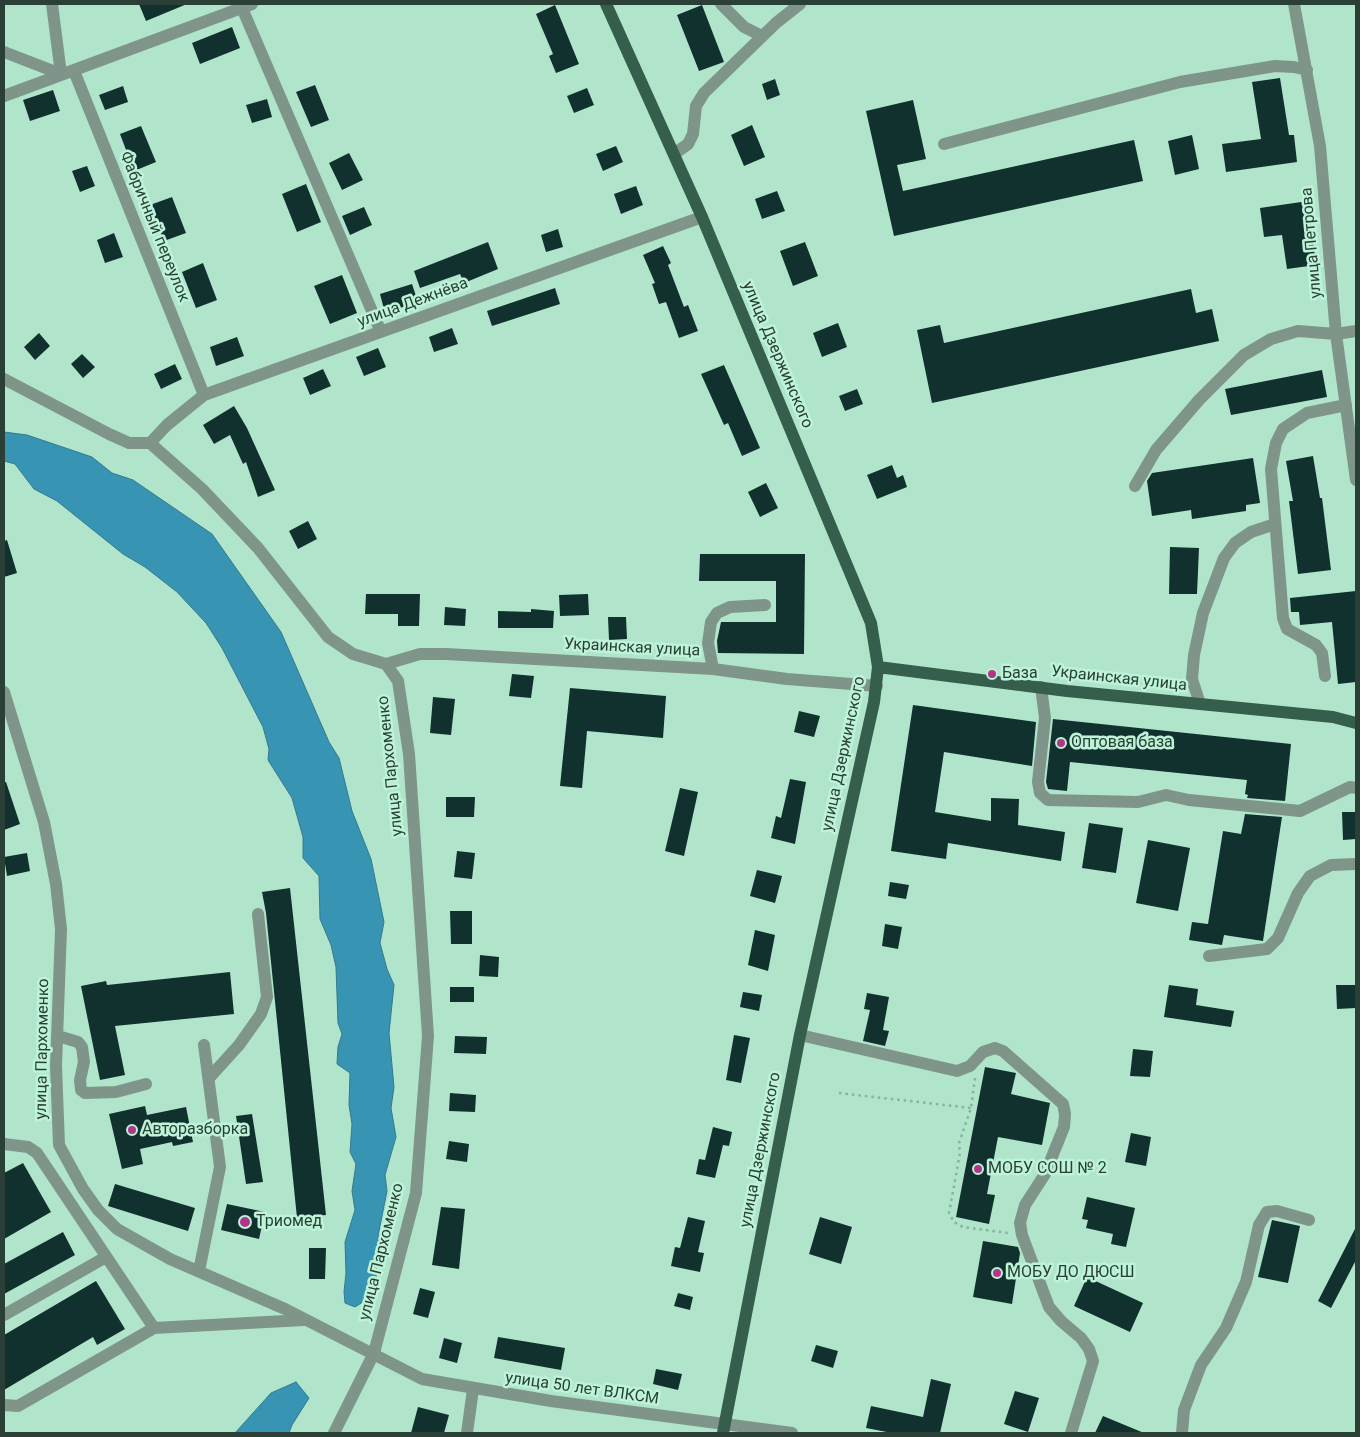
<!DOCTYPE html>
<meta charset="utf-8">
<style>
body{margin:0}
#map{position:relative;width:1360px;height:1437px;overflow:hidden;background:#b0e5cc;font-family:Roboto,sans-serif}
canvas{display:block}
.frame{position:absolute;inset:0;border:5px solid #2a3f35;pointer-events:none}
</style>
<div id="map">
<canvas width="1360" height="1437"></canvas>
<div class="frame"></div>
</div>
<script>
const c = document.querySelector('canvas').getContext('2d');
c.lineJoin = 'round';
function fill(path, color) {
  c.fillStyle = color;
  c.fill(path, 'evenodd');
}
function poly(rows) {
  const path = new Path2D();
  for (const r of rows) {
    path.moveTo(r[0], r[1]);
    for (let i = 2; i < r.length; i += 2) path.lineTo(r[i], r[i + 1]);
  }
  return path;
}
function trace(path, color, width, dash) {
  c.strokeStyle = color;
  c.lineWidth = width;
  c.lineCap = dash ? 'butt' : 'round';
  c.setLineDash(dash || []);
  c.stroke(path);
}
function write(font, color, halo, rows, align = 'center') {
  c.font = font + ' Roboto,sans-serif';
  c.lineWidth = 5;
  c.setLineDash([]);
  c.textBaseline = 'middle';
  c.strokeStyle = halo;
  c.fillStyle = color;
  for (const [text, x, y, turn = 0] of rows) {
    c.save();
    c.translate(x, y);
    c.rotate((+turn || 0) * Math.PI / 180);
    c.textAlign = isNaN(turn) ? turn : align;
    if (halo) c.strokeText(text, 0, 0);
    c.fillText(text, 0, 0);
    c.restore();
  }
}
const water = poly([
 [4,432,27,435,92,457,112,473,133,480,212,534,281,632,329,742,339,758,352,811,371,859,384,922,380,943,387,969,394,985,389,1033,394,1087,391,1108,396,1137,385,1175,387,1191,379,1231,375,1294,355,1307,345,1303,344,1292,346,1273,345,1242,355,1210,352,1191,356,1164,350,1152,352,1124,349,1105,350,1073,337,1064,338,1047,342,1034,338,1023,336,967,331,945,320,919,319,876,303,858,303,837,292,798,268,760,269,749,263,727,222,648,206,623,177,592,145,567,123,554,57,501,34,489,15,464,4,461,4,432],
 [296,1382,309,1398,292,1425,289,1433,235,1433,271,1393,296,1382]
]);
fill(water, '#3794b3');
trace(water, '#337a8d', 1);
fill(poly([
 [139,4,187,4,146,21],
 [555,5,579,64,556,73,549,56,553,54,536,14],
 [702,5,724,62,699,71,677,15],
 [232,27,240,48,200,64,192,43],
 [1280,78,1289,135,1294,135,1297,162,1226,172,1222,144,1261,139,1252,82],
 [775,79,780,95,767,100,762,84],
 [315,85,329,120,311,127,296,92],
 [123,86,128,102,105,110,99,95],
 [587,88,594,105,574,113,567,96],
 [53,90,60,111,30,121,23,100],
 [267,99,272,117,252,123,246,105],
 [913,100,926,159,897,165,903,191,1134,140,1143,181,894,236,866,111],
 [752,125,765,157,744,166,731,135],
 [141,126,156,162,134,171,120,134],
 [1192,135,1199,169,1175,175,1168,141],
 [616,146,623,162,603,171,596,154],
 [349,153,363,180,342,190,329,163],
 [87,166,95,186,80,192,72,171],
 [306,184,321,222,297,232,282,194],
 [636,186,643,205,621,214,614,194],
 [777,191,785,211,762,219,755,199],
 [172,197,186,233,164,241,150,205],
 [1308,201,1316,265,1287,269,1282,235,1264,237,1260,208],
 [364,207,372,225,350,235,342,216],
 [558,229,563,247,546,252,541,235],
 [114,233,123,257,105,263,97,240],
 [488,242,498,269,464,283,460,274,420,288,414,271],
 [805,242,818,276,793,286,780,251],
 [663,246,671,263,668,265,684,307,688,305,698,331,679,338,666,302,659,304,652,284,655,283,643,255],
 [203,263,217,300,196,308,182,272],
 [342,275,357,313,330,324,314,286],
 [412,284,418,302,385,313,380,294],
 [555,288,560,304,492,326,487,311],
 [1191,289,1196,313,1212,309,1219,341,932,403,917,330,940,325,944,343],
 [838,323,847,347,822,357,813,333],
 [452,328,458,344,434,352,429,337],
 [39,333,50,346,35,360,24,347],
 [237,337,244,356,216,366,210,347],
 [378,348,386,367,364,376,356,357],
 [82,354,95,367,83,378,71,364],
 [175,364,182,379,161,389,154,374],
 [724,365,760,448,742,456,728,423,724,425,701,374],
 [323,369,331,386,310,395,303,378],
 [1322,370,1327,397,1231,415,1225,389],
 [857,389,863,404,845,411,839,396],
 [234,406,247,428,275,490,258,497,246,462,243,464,230,435,214,444,203,425],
 [1313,456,1320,498,1322,498,1331,570,1298,574,1289,501,1293,501,1286,461],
 [1253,458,1260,503,1246,505,1246,511,1192,519,1191,510,1152,516,1147,481,1152,473],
 [892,465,897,478,903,475,907,487,877,499,867,475],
 [766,483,778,508,760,517,748,492],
 [308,521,317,539,298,549,289,531],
 [7,540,17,573,4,577,4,541],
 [1170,547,1199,548,1197,594,1169,594],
 [700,554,805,554,804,654,718,653,717,641,721,622,776,622,776,581,699,581],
 [1356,591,1356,682,1338,684,1332,622,1300,625,1299,612,1291,612,1290,598],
 [366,594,420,594,419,626,398,626,398,614,365,614],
 [588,594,589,615,560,616,559,595],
 [445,607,466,609,465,626,444,625],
 [531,609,554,611,553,628,498,628,498,611,531,612],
 [608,617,626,617,627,639,609,640],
 [512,674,534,676,531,698,509,696],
 [570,688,666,696,663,738,587,731,582,788,560,786],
 [433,697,455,699,451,735,430,733],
 [913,705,1036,722,1032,766,944,752,935,812,991,821,991,798,1019,799,1018,825,1065,832,1061,861,948,843,946,859,891,851],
 [799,711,820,716,814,737,794,732],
 [1053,719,1291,744,1285,801,1247,798,1248,795,1245,794,1247,780,1070,762,1067,791,1048,789,1046,782],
 [790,779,806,782,795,844,771,838,776,816,781,818],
 [4,782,6,782,20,824,4,830],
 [680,788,698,792,684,856,665,851],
 [446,797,475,797,474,817,446,817],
 [1342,812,1356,812,1356,839,1343,840],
 [1245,814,1282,817,1263,941,1224,935,1222,945,1189,940,1192,922,1208,924,1223,831,1241,834],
 [1089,823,1123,828,1116,873,1082,868],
 [1148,840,1190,848,1178,911,1136,903],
 [457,851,475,853,472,879,454,877],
 [27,853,30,871,7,876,4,857],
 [757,870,782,876,775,903,750,896],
 [890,882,909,885,906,899,888,896],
 [290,888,326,1215,297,1218,266,913,262,892],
 [450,911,472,911,472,944,451,944],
 [885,924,902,927,898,949,882,946],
 [755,930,775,935,768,971,748,965],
 [480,955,499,957,498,977,479,976],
 [230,972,234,1014,115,1026,125,1075,100,1080,81,986,106,981,107,985],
 [1169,985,1198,989,1196,1005,1234,1011,1231,1027,1164,1017],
 [1336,985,1356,985,1356,1008,1337,1009],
 [450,987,474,987,474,1002,450,1002],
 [743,992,762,995,759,1011,740,1007],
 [867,993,889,997,883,1030,889,1031,885,1046,863,1041,870,1010,864,1009],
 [734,1035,750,1038,741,1083,726,1080],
 [455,1036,487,1037,486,1054,454,1053],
 [1133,1049,1153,1051,1150,1077,1130,1076],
 [985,1067,1016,1073,1011,1094,1050,1103,1042,1145,998,1137,987,1194,995,1195,989,1224,956,1217],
 [450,1093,476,1095,475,1112,449,1111],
 [145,1106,147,1115,186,1107,193,1142,173,1146,172,1142,140,1149,143,1164,122,1169,109,1114],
 [252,1114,263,1182,246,1184,236,1116],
 [713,1127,732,1132,729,1146,723,1145,715,1178,696,1174,699,1159,705,1160],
 [1131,1133,1151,1137,1146,1166,1125,1162],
 [449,1141,469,1144,467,1162,446,1159],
 [23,1163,51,1212,4,1239,4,1173],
 [115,1184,195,1208,188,1231,108,1206],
 [1087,1197,1135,1208,1126,1247,1111,1244,1113,1234,1086,1228,1088,1220,1082,1219],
 [227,1204,265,1212,259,1239,221,1230],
 [441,1207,465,1209,459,1269,432,1265],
 [688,1217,705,1221,698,1252,704,1253,700,1272,671,1266,675,1247,680,1248],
 [820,1217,852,1227,841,1264,809,1254],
 [1272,1220,1300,1226,1288,1283,1258,1277],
 [1356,1227,1356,1260,1331,1308,1318,1301],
 [63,1232,75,1255,4,1294,4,1264],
 [983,1241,1018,1247,1020,1253,1012,1304,973,1297],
 [309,1248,326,1248,325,1279,309,1279],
 [1087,1277,1143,1303,1130,1332,1074,1306],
 [96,1281,125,1329,97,1345,93,1337,4,1390,4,1335],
 [420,1288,435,1292,428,1318,413,1314],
 [678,1293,693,1297,690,1310,674,1306],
 [498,1337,565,1348,561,1370,494,1358],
 [444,1338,462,1343,457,1363,439,1358],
 [816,1345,838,1351,833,1368,811,1361],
 [656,1369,682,1374,678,1390,653,1384],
 [931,1379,951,1384,940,1433,892,1433,866,1428,871,1406,923,1417],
 [1015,1391,1039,1398,1028,1432,1004,1424],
 [418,1407,449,1415,444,1433,411,1433],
 [1103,1416,1144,1433,1095,1433]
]), '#10312d');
trace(poly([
 [975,1078,971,1108,959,1143,960,1153,949,1213,954,1222,963,1227,1008,1233],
 [839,1093,971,1108]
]), '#87b29d', 2.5, [2.5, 4]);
trace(poly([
 [721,4,744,27,762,36],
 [1294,4,1320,146,1336,334,1356,480],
 [242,8,381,332],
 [4,52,61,74,52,4],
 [74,71,204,395],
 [4,96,252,4],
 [944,144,1180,82,1275,66,1294,67,1307,70],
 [674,154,688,144,693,134,696,106,704,93,776,23,800,4],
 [4,379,109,434,129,443,150,443,202,489,258,548,328,637,353,654,386,664,398,681,409,754,428,1036,416,1193,374,1353,334,1433],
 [150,443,167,425,204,395,702,217],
 [1135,486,1156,450,1199,400,1244,355,1271,339,1298,331,1336,334,1356,331],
 [386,664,420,654,446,654,713,669,787,679,877,686],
 [713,669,708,643,711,622,717,613,730,607,765,605],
 [1325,676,1322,653,1316,645,1287,629,1283,618,1271,469,1276,443,1283,429,1307,413,1346,405],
 [1041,687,1045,718,1038,782,1040,793,1048,800,1138,802,1166,795,1189,800,1300,811,1350,787,1356,788],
 [4,692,44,822,56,884,61,929,56,1066,59,1145,83,1189,98,1210,117,1229,170,1259,285,1309,422,1379,551,1401,792,1433],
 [1200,704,1192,679,1194,655,1203,613,1224,558,1235,543,1251,532,1275,524],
 [1209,956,1267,949,1278,938,1298,893,1310,876,1331,865,1356,864],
 [800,1035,957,1071,970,1066,983,1052,995,1048,1003,1051,1063,1104,1065,1114,1064,1127,1045,1174,1025,1205,1020,1223,1022,1235,1049,1307,1061,1321,1081,1338,1089,1349,1093,1361,1071,1433],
 [58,1036,78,1042,82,1047,84,1062,80,1080,81,1090,85,1093,116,1092,146,1084],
 [210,1077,239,1045,261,1014,267,997,258,914],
 [4,1144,28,1147,37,1153,154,1328],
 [199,1271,220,1167,204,1045],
 [4,1315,106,1257],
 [4,1405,18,1406,154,1328,304,1320],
 [467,1433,473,1389],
 [1182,1433,1184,1410,1201,1365,1226,1328,1246,1282,1259,1225,1267,1212,1277,1211,1309,1220]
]), '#7f958a', 12);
trace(poly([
 [606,4,702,217,871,623,878,667,874,702,800,1035,723,1433],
 [878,667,1067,691,1333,717,1356,723]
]), '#355e4c', 12);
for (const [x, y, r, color] of [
 [992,674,5,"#b13688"],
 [1061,743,5,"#b13688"],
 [132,1130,5,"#b13688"],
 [978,1169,5,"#b13688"],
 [245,1222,6,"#b13688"],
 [997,1273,5,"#b13688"]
]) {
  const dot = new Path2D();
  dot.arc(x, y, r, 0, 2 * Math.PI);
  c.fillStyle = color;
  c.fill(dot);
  trace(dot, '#bdf3d9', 2);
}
write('16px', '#2a3f35', '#bdf3d9', [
 ["Фабричный переулок",154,227,68],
 ["улица Петрова",1312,243,-95],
 ["улица Дежнёва",413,303,-20],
 ["улица Дзержинского",777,355,67],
 ["Украинская улица",632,648,3],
 ["Украинская улица",1119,679,6],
 ["улица Дзержинского",844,754,-78],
 ["улица Пархоменко",391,766,-96],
 ["улица Пархоменко",43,1049,-89],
 ["улица Дзержинского",761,1150,-79],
 ["улица Пархоменко",382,1252,-76],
 ["улица 50 лет ВЛКСМ",582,1389,8]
]);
write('16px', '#2a3f35', '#bdf3d9', [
 ["База",1002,674],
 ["Оптовая база",1071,743],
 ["Авторазборка",142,1130],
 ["МОБУ СОШ № 2",988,1169],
 ["Триомед",256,1222],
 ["МОБУ ДО ДЮСШ",1007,1273]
], 'left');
</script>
